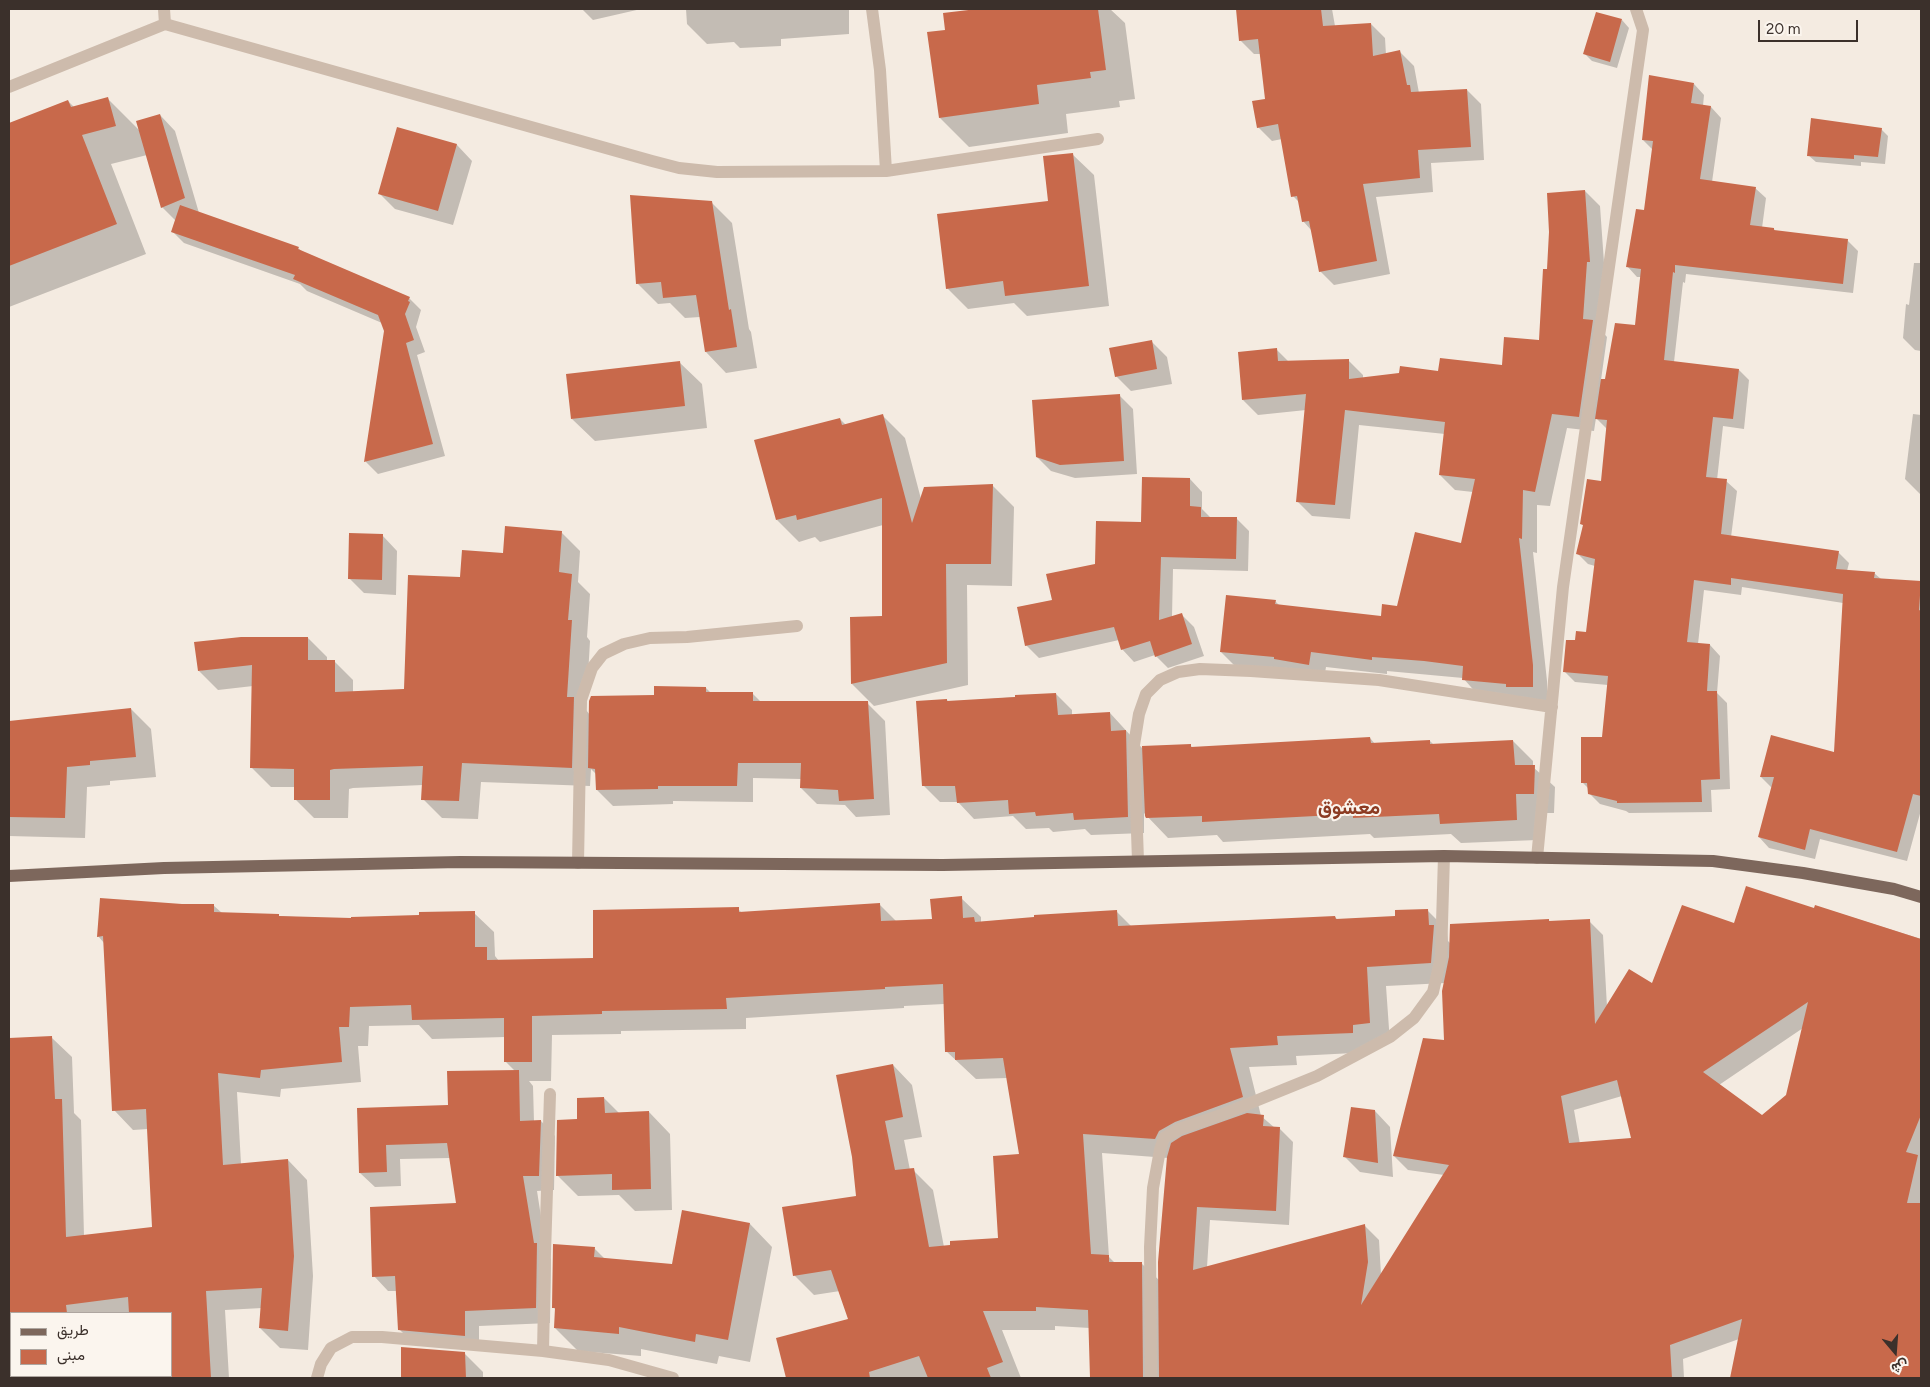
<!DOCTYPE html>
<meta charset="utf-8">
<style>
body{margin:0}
#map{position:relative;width:1930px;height:1387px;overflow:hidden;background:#f4ebe1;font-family:Figtree,Vazirmatn,sans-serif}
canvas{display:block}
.frame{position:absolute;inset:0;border:10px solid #3b302b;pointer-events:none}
.legend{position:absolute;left:10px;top:1312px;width:162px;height:65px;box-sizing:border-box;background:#fbf5ee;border:1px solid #aea6a0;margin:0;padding:6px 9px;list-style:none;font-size:15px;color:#3b302b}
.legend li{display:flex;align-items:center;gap:10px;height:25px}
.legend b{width:25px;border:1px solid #aea6a0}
.north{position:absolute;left:1870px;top:1327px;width:50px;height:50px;-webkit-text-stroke:4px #fbf5ee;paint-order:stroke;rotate:162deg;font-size:14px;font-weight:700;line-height:20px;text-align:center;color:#3b302b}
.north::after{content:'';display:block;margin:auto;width:18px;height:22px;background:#3b302b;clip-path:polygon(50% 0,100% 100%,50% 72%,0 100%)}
.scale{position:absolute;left:1758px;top:20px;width:100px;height:22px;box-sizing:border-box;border:2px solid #3b302b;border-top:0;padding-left:6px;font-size:15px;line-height:18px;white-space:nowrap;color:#3b302b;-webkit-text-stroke:4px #fbf5ee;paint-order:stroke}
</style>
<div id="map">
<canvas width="1930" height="1387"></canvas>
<div class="frame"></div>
<ul class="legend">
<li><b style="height:6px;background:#7d675c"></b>طريق</li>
<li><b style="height:14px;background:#c8694b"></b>مبنى</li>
</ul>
<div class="north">ش</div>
<div class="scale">20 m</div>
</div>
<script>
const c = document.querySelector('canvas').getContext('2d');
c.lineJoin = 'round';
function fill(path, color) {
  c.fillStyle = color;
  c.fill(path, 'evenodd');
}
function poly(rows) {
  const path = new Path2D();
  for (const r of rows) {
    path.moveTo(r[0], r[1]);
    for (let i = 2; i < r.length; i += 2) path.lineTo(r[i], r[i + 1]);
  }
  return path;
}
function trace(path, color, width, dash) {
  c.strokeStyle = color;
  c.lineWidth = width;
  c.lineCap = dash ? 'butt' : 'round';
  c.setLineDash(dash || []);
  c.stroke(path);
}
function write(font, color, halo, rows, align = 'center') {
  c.font = font + ' Figtree,Vazirmatn,sans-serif';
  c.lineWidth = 4;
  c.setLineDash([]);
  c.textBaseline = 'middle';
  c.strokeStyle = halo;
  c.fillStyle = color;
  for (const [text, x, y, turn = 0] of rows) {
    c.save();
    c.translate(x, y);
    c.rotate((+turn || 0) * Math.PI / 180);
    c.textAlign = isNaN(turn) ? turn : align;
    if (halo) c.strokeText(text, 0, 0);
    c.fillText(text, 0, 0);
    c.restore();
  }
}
fill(poly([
 [582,9,641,9,593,20],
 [686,9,849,9,849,34,781,39,781,46,740,48,734,42,707,44,687,24],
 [986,9,1110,9,1125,23,1135,99,1119,101,1120,107,1066,114,1068,133,969,147,940,118,946,31,944,15],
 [1237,9,1332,9,1335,26,1371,24,1385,38,1386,55,1400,52,1414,66,1419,93,1467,90,1481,104,1484,160,1431,163,1433,192,1376,197,1390,274,1334,285,1320,271,1312,231,1303,221,1300,203,1293,196,1282,139,1272,141,1258,127,1266,100,1261,54,1254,54,1240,40],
 [1622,20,1629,28,1617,68,1592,61,1585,54],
 [1694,84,1704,95,1703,106,1711,107,1721,118,1712,182,1755,188,1766,198,1762,228,1774,229,1776,232,1847,240,1858,251,1853,293,1686,274,1685,283,1683,282,1674,362,1739,370,1749,380,1744,429,1723,426,1717,480,1726,481,1737,491,1731,537,1838,552,1849,563,1847,571,1874,573,1881,579,1921,583,1921,810,1907,861,1820,839,1815,859,1769,848,1759,837,1772,788,1761,777,1772,737,1835,754,1843,603,1742,587,1741,595,1704,590,1698,644,1710,645,1720,656,1717,693,1727,703,1730,789,1711,790,1712,812,1629,813,1626,811,1600,804,1589,793,1589,789,1583,783,1603,738,1608,685,1575,682,1564,671,1576,641,1588,634,1595,566,1588,564,1577,553,1584,526,1582,524,1602,482,1608,430,1596,418,1594,431,1567,428,1550,506,1537,505,1537,553,1533,552,1547,681,1547,702,1478,695,1463,678,1387,671,1387,674,1326,667,1324,679,1236,667,1221,652,1275,601,1280,606,1382,618,1398,607,1462,544,1473,492,1455,490,1440,475,1445,434,1359,425,1350,519,1312,516,1297,501,1306,410,1258,415,1243,400,1276,349,1289,362,1348,360,1363,375,1363,379,1503,366,1540,341,1548,271,1585,191,1600,206,1605,277,1598,327,1607,337,1601,380,1606,381,1636,327,1642,277,1637,277,1627,266,1645,211,1653,150,1643,140],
 [107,98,140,131,160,115,175,131,199,213,298,248,304,253,409,298,421,310,416,327,425,352,417,355,445,456,378,474,366,462,385,331,382,323,307,291,300,284,184,243,172,231,176,221,162,207,147,155,111,164,146,254,9,307,9,124,68,101,74,107],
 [398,129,457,145,472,161,453,225,395,209,380,194],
 [1881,129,1888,136,1885,164,1861,162,1861,166,1816,162,1808,155],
 [1072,154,1094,175,1109,306,1027,316,1014,303,968,309,947,288,1049,202],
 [711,202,732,223,749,329,751,332,757,368,726,373,706,352,700,317,685,318,670,303,658,304,637,283],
 [1914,263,1921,263,1921,351,1915,350,1903,338,1906,304,1909,305],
 [1152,342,1167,357,1172,384,1131,391,1116,376],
 [679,362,702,384,707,428,595,441,572,419],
 [1119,395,1133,409,1137,474,1075,478,1051,471,1037,457],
 [1913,414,1921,415,1921,495,1905,479],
 [883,416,905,438,921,499,992,485,1014,507,1012,586,967,585,968,685,874,706,852,684,883,617,883,525,820,542,815,537,799,542,777,520,840,419,846,425],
 [1190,479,1202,492,1202,509,1211,518,1236,518,1249,531,1248,571,1173,569,1172,617,1181,614,1194,627,1204,656,1168,668,1155,655,1134,662,1122,649,1119,640,1039,658,1026,645,1053,601,1097,565],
 [561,532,580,551,578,582,590,594,587,637,590,641,586,710,590,715,655,696,706,688,711,693,753,694,761,702,867,703,885,721,890,815,856,817,845,805,817,804,801,788,801,779,753,778,753,802,673,801,673,804,613,806,597,790,597,775,591,769,590,786,481,782,478,819,442,818,423,799,423,785,353,788,349,789,348,818,314,818,295,799,295,787,271,787,252,768,253,686,218,690,199,671,308,638,327,657,327,661,334,661,353,680,353,692,405,690,461,578,504,554],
 [382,535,397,551,396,595,364,593,349,578],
 [1056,694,1072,710,1072,716,1110,713,1142,748,1190,745,1193,748,1370,738,1375,744,1430,741,1434,745,1513,741,1533,761,1533,767,1555,787,1554,813,1536,813,1537,840,1461,843,1451,834,1374,838,1370,834,1223,842,1217,835,1168,838,1144,813,1144,833,1091,835,1085,829,1053,832,1049,828,1026,829,1013,816,974,819,958,802,940,802,923,785,947,700,949,702],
 [131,709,151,729,156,777,110,781,110,785,87,787,85,838,9,836,9,722],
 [961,898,981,917,981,922,1116,911,1132,927,1335,917,1338,920,1397,917,1427,910,1447,930,1448,941,1451,944,1549,920,1550,922,1589,921,1603,935,1607,1007,1653,985,1734,925,1814,910,1816,906,1921,939,1921,1378,1731,1378,1739,1339,1683,1359,1684,1378,1165,1378,1163,1369,1162,1376,1155,1378,1091,1378,1090,1328,1055,1326,1055,1330,1002,1330,1021,1378,788,1378,777,1339,849,1320,840,1291,814,1295,794,1275,857,1197,893,1065,912,1085,922,1137,904,1140,910,1170,913,1170,933,1190,944,1247,999,1239,1020,1155,1007,1078,976,1079,946,1051,944,1004,904,1006,904,1008,746,1018,746,1029,621,1031,621,1034,552,1035,551,1081,529,1081,533,1086,534,1122,541,1121,555,1136,554,1190,537,1191,547,1255,551,1259,550,1323,479,1326,479,1350,414,1344,399,1329,397,1291,388,1291,374,1276,457,1204,450,1158,400,1159,401,1186,375,1187,360,1173,359,1109,449,1106,515,1071,505,1061,505,1037,432,1039,419,1025,369,1026,368,1046,358,1046,361,1082,281,1089,280,1097,237,1092,241,1164,288,1160,307,1180,313,1276,308,1350,280,1348,260,1328,262,1308,225,1310,229,1378,9,1378,9,1365,11,1364,11,1376,171,1376,171,1313,11,1313,11,1360,9,1361,9,1039,52,1038,72,1057,74,1113,81,1120,84,1236,154,1228,148,1129,133,1130,114,1110,104,943,98,936,182,905,213,905,222,913,352,920,474,913,494,932,495,956,499,961,595,959,738,909,742,913,880,905,897,922,933,920],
 [1445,983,1445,1041,1394,1156,1408,1170,1444,1175,1381,1275,1379,1240,1365,1226,1207,1267,1210,1220,1289,1225,1293,1142,1279,1128,1275,1128,1261,1116,1249,1067,1297,1065,1296,1056,1373,1052,1390,1043,1386,986],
 [1803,1028,1787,1095,1763,1117,1719,1085],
 [1622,1096,1632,1139,1580,1144,1574,1110],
 [1102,1153,1168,1158,1160,1281,1141,1263,1116,1264,1109,1257],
 [604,1098,619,1113,649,1112,670,1134,672,1210,635,1211,619,1195,578,1196,557,1175,578,1121],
 [1375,1111,1390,1127,1393,1177,1360,1172,1345,1157],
 [683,1212,750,1224,772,1247,750,1362,719,1356,717,1364,641,1349,641,1356,578,1351,555,1328,556,1310,553,1307,594,1248,606,1260,673,1265],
 [402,1348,465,1354,483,1372,483,1378,402,1378]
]), '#0003');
fill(poly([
 [977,9,1098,9,1106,70,1090,72,1091,78,1037,85,1039,104,939,118,927,32,945,30,943,13],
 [1236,9,1321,9,1323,26,1371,23,1373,56,1400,50,1407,85,1410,85,1411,92,1467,89,1471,147,1418,150,1420,178,1363,184,1377,261,1319,272,1309,221,1302,222,1297,196,1291,197,1278,124,1257,128,1252,101,1265,99,1258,39,1239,41],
 [1596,12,1622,19,1610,62,1583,54],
 [1649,75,1694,83,1691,103,1711,106,1700,179,1756,187,1750,225,1774,228,1774,230,1848,239,1843,284,1675,265,1675,273,1673,272,1664,360,1739,369,1733,419,1713,417,1706,477,1727,479,1721,534,1839,551,1836,569,1875,572,1874,578,1921,581,1919,610,1921,611,1921,796,1913,794,1897,852,1810,829,1805,850,1758,837,1774,777,1760,777,1771,735,1834,752,1843,594,1731,578,1731,585,1694,580,1687,642,1710,644,1707,691,1717,691,1720,779,1701,780,1702,802,1617,803,1617,801,1588,794,1587,783,1581,783,1581,737,1602,737,1608,676,1563,672,1566,640,1575,640,1576,631,1586,632,1595,559,1576,554,1583,525,1580,524,1587,479,1601,481,1607,420,1595,419,1601,379,1605,379,1615,323,1635,325,1641,269,1626,267,1636,209,1644,210,1653,141,1642,140],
 [108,97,116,126,82,135,117,224,9,266,9,123,68,100,71,107],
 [160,114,185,198,161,208,136,121],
 [1811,118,1882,128,1878,157,1854,155,1854,159,1807,156],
 [397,127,457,144,438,211,378,194],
 [1073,153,1089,286,1005,296,1003,281,946,289,937,214,1048,201,1043,156],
 [1585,190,1590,262,1587,262,1583,319,1593,320,1579,417,1552,414,1535,492,1523,490,1522,539,1519,538,1533,665,1533,687,1506,687,1506,684,1462,680,1463,666,1424,661,1372,657,1372,660,1311,652,1309,665,1274,659,1274,657,1220,652,1226,595,1276,600,1275,604,1381,616,1382,604,1397,606,1415,532,1461,543,1475,479,1439,475,1445,422,1345,410,1335,505,1296,502,1306,394,1242,400,1238,352,1277,348,1278,361,1349,359,1349,379,1399,373,1400,366,1438,371,1440,358,1502,365,1504,337,1539,340,1543,269,1547,269,1549,232,1547,193],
 [630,195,712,201,729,310,731,309,737,347,705,352,696,295,663,298,661,282,636,284],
 [180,205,299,247,298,249,410,297,408,301,410,302,405,314,414,340,406,343,433,444,364,462,384,331,378,315,293,279,295,275,171,232],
 [1152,340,1157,369,1115,377,1109,348],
 [680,361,685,406,571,419,566,374],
 [1120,394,1124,461,1060,465,1036,457,1032,400],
 [883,414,912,523,924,487,993,484,991,564,946,564,947,663,851,684,850,617,882,616,882,498,797,520,796,515,776,520,754,440,840,418,842,425],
 [1142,477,1190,478,1190,506,1201,507,1201,517,1237,517,1236,559,1161,557,1159,620,1182,613,1192,644,1155,657,1150,641,1121,650,1114,627,1025,646,1017,607,1052,600,1046,574,1095,564,1096,521,1141,522],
 [505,526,562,531,559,572,572,574,568,620,572,620,567,697,574,697,572,768,462,763,459,801,421,800,423,766,334,769,330,770,330,800,294,800,294,769,250,768,252,665,198,671,194,642,241,637,308,637,308,660,335,660,335,692,404,689,408,575,460,577,462,550,503,553],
 [349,533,383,534,382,580,348,579],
 [654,686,706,687,706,692,753,692,753,701,868,701,874,799,839,801,838,790,800,788,801,763,738,763,737,786,658,786,658,789,596,790,595,769,588,768,589,701,591,696,654,695],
 [1056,693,1058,715,1110,712,1111,731,1126,730,1128,817,1074,820,1073,813,1036,816,1035,812,1009,814,1008,800,957,803,955,786,922,786,916,701,947,699,947,701,1015,697,1015,695],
 [131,708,136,757,90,761,90,765,67,767,65,818,9,817,9,721],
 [1370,737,1371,743,1430,740,1430,744,1513,740,1515,765,1535,765,1534,794,1516,794,1517,820,1440,824,1439,814,1353,818,1353,814,1202,822,1202,816,1146,818,1145,816,1142,746,1191,744,1191,747],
 [1746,886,1814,908,1815,905,1921,939,1921,1115,1906,1152,1918,1155,1907,1203,1921,1203,1921,1378,1730,1378,1742,1319,1670,1345,1672,1378,1159,1378,1158,1262,1167,1157,1171,1143,1182,1136,1247,1113,1264,1115,1263,1126,1280,1127,1276,1211,1197,1207,1193,1270,1365,1224,1368,1262,1361,1305,1449,1165,1393,1156,1423,1038,1444,1040,1442,991,1449,957,1450,924,1549,919,1549,921,1590,919,1595,1024,1629,969,1652,983,1682,905,1734,923],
 [1808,1002,1786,1095,1762,1115,1703,1072],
 [1617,1080,1631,1138,1569,1143,1561,1096],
 [962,896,963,918,974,917,975,922,1034,917,1034,915,1117,910,1118,926,1335,916,1336,919,1395,916,1395,910,1428,909,1429,925,1434,925,1431,963,1367,967,1370,1023,1353,1025,1353,1033,1277,1036,1278,1045,1230,1048,1243,1097,1175,1122,1159,1131,1155,1139,1083,1134,1091,1254,1109,1255,1109,1262,1142,1262,1143,1378,1090,1378,1088,1310,1036,1307,1036,1311,983,1311,1003,1362,987,1368,991,1378,928,1378,919,1356,869,1372,870,1378,786,1378,776,1338,848,1319,831,1270,793,1276,782,1207,856,1196,852,1157,836,1075,893,1064,903,1117,885,1121,895,1170,914,1168,929,1247,950,1245,950,1241,998,1238,993,1156,1019,1154,1003,1058,955,1060,955,1052,945,1052,943,984,885,987,885,989,726,998,727,1009,602,1011,602,1014,532,1016,532,1062,504,1062,504,1018,412,1020,411,1005,350,1007,349,1027,339,1027,342,1062,261,1070,260,1078,218,1073,223,1165,288,1159,294,1256,288,1331,259,1328,262,1288,206,1291,211,1378,171,1378,171,1313,129,1313,128,1297,66,1305,67,1313,9,1313,9,1038,52,1036,55,1099,62,1099,66,1237,152,1227,146,1109,112,1111,103,936,97,937,100,898,182,904,214,904,214,912,279,914,279,916,351,918,351,917,419,915,419,912,475,911,475,947,487,947,487,960,593,958,593,910,739,907,739,912,880,903,881,921,932,919,930,899],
 [519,1070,520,1121,541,1120,539,1176,523,1176,534,1243,537,1243,536,1308,465,1311,465,1336,398,1330,395,1276,372,1277,370,1207,456,1203,447,1143,386,1145,387,1172,359,1173,357,1108,448,1105,447,1071],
 [604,1097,605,1113,649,1111,651,1189,612,1190,612,1174,556,1176,557,1120,577,1119,577,1098],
 [1351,1107,1375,1110,1378,1163,1343,1157],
 [682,1210,750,1223,728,1340,696,1334,695,1342,619,1327,619,1334,554,1328,555,1308,552,1308,553,1244,595,1247,594,1257,672,1264],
 [401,1347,465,1352,466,1378,401,1378]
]), '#c8694b');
trace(poly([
 [164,9,165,24],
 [872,9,880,70,886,171],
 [9,87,165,24,652,161,679,168,717,172,886,171,1098,139]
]), '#cdbbac', 12);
trace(poly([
 [1537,858,1563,587,1643,30,1636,9],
 [1138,861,1134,745,1139,714,1146,694,1160,680,1178,672,1200,669,1251,671,1379,680,1552,707],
 [578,863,581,700,592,668,603,654,624,644,650,638,687,637,797,626],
 [543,1351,545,1254,550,1094],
 [317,1378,321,1364,331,1348,352,1337,382,1337,543,1351,609,1360,673,1378],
 [1151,1378,1150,1247,1153,1188,1160,1150,1164,1138,1179,1129,1221,1115,1317,1076,1390,1037,1414,1018,1433,992,1441,957,1444,856]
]), '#cdbbac', 12);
trace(poly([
 [9,876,164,868,460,862,943,865,1444,856,1713,861,1803,873,1894,889,1921,897]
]), '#7d675c', 12);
write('bold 20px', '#8c3b22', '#fbf5ee', [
 ["معشوق",1349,808]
]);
</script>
